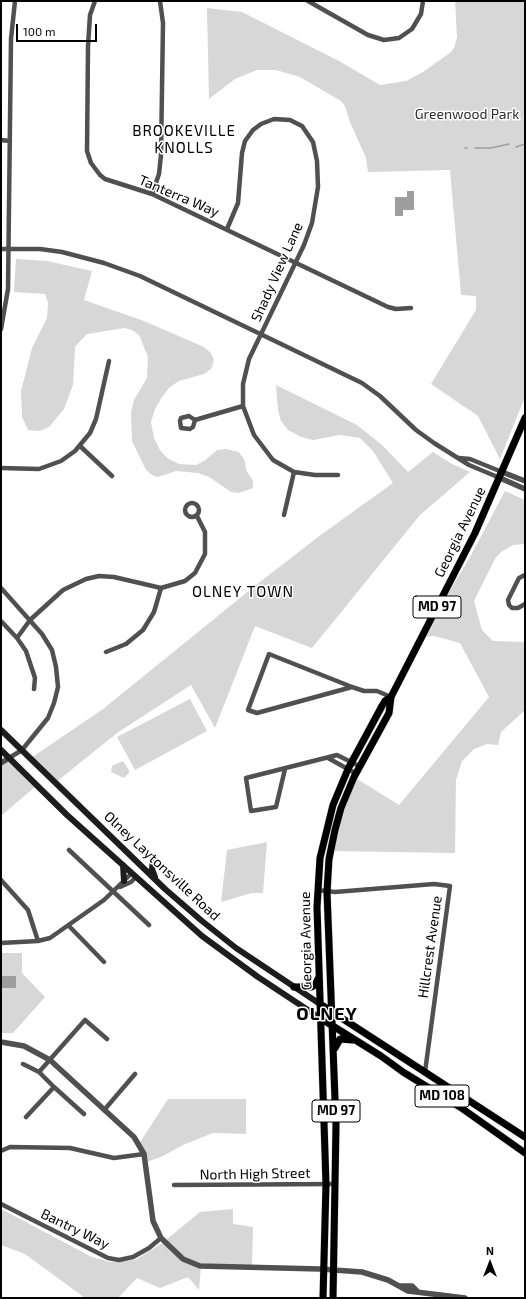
<!DOCTYPE html>
<style>
body{margin:0}
#map{position:relative;width:526px;height:1299px;overflow:hidden;background:#fff;font-family:"Exo 2",sans-serif}
canvas{display:block}
.frame{position:absolute;inset:0;border:2px solid #000;pointer-events:none}
.north{position:absolute;left:470px;top:1243px;width:40px;height:40px;-webkit-text-stroke:3px #fff;paint-order:stroke;rotate:0deg;font-size:11px;font-weight:700;line-height:16px;text-align:center;color:#000}
.north::after{content:'';display:block;margin:auto;width:14px;height:18px;background:#000;clip-path:polygon(50% 0,100% 100%,50% 72%,0 100%)}
.scale{position:absolute;left:16px;top:24px;width:81px;height:18px;box-sizing:border-box;border:2px solid #000;border-top:0;padding-left:5px;font-size:12px;line-height:14px;white-space:nowrap;color:#000;-webkit-text-stroke:3px #fff;paint-order:stroke}
</style>
<div id="map">
<canvas width="526" height="1299"></canvas>
<div class="frame"></div>
<div class="north">N</div>
<div class="scale">100 m</div>
</div>
<script>
const c = document.querySelector('canvas').getContext('2d');
c.lineJoin = 'round';
function fill(path, color) {
  c.fillStyle = color;
  c.fill(path, 'evenodd');
}
function poly(rows) {
  const path = new Path2D();
  for (const r of rows) {
    if (r.length === 3) {
      path.moveTo(r[0] + r[2], r[1]);
      path.arc(r[0], r[1], r[2], 0, 2 * Math.PI);
      continue;
    }
    path.moveTo(r[0], r[1]);
    for (let i = 2; i < r.length; i += 2) path.lineTo(r[i], r[i + 1]);
  }
  return path;
}
function trace(path, color, width, dash) {
  c.strokeStyle = color;
  c.lineWidth = width;
  c.lineCap = dash ? 'butt' : 'round';
  c.setLineDash(dash || []);
  c.stroke(path);
}
function write(font, color, halo, rows, align = 'center') {
  c.font = font + ' "Exo 2",sans-serif';
  c.lineWidth = 3;
  c.setLineDash([]);
  c.textBaseline = 'middle';
  c.strokeStyle = halo;
  c.fillStyle = color;
  for (const [text, x, y, turn = 0] of rows) {
    c.save();
    c.translate(x, y);
    c.rotate((+turn || 0) * Math.PI / 180);
    c.textAlign = isNaN(turn) ? turn : align;
    if (halo) c.strokeText(text, 0, 0);
    c.fillText(text, 0, 0);
    c.restore();
  }
}
fill(poly([
 [455,1,525,1,525,397,500,459,478,416,431,384,476,310,476,296,461,295,450,170,368,172,366,158,350,122,345,106,341,101,300,77,276,70,257,70,235,79,209,99,207,8,242,12,339,61,380,85,406,81,423,72,451,52,454,48,457,37],
 [16,259,47,261,92,271,84,300,144,321,204,347,211,353,214,360,211,369,204,374,179,381,170,387,162,397,155,409,151,422,154,438,160,450,167,458,179,464,196,465,204,461,217,450,226,449,239,452,245,461,246,470,253,481,253,488,239,493,231,492,209,477,198,473,176,471,158,477,152,475,146,470,132,441,131,412,134,400,147,378,148,357,139,335,132,330,124,328,87,334,80,341,75,347,73,385,64,409,49,427,40,431,28,430,22,417,21,391,32,348,47,318,48,303,45,294,14,292],
 [276,385,357,425,382,445,408,472,433,452,452,464,470,472,420,515,312,648,255,626,215,728,191,685,117,733,55,783,31,758,103,709,256,585,322,534,393,483,373,451,360,438,340,435,313,440,301,437,288,430,281,421,278,410],
 [505,491,525,500,525,544,513,545,501,552,495,559,474,601,482,630,493,641,525,642,525,710,501,732,498,745,487,744,474,749,462,761,456,780,455,853,331,851,354,777,399,805,489,697,460,643,434,636,422,637,470,557],
 [190,699,207,731,135,770,117,737],
 [9,758,36,786,1,816,1,763],
 [123,761,129,770,129,773,124,778,111,772,112,766],
 [267,842,263,893,252,893,221,902,227,850],
 [1,953,22,953,22,973,45,997,13,1033,1,1033],
 [168,1099,246,1099,246,1134,213,1133,183,1145,161,1157,146,1162,139,1144],
 [1,1209,92,1257,110,1262,135,1260,161,1244,200,1212,233,1209,233,1224,253,1227,252,1268,201,1266,199,1290,188,1277,160,1288,137,1278,118,1298,85,1298,25,1254,1,1245]
]), '#d7d7d7');
fill(poly([
 [407,191,414,191,414,210,403,210,403,216,395,216,395,197,407,197],
 [1,976,16,976,16,988,1,988]
]), '#9e9e9e');
trace(poly([
 [516,147,525,144],
 [465,148,467,148],
 [475,148,491,148,509,144]
]), '#9e9e9e', 1.5);
const primary = poly([
 [294,987,311,987,315,985,319,977],
 [320,1004,525,1137],
 [320,1018,381,1056,403,1072,460,1107,525,1153],
 [335,1048,340,1039,353,1040],
 [323,1298,326,1184,317,907,320,858,333,805,348,769,382,706,385,701,391,697],
 [333,1298,336,1125,327,892,329,859,335,830,341,808,354,777,389,713,391,697,475,533,525,418]
]);
trace(primary, '#dbdbdb', 8);
trace(poly([
 [95,1,90,15,88,46,87,151,91,163,100,175,105,179,152,194,388,307,396,309,411,308],
 [308,1,368,35,384,40,399,38,412,29,421,14,423,1],
 [1,140,10,141],
 [152,194,159,174,161,155,163,23,160,1],
 [227,229,238,203,242,153,245,141,253,130,261,124,274,119,290,120,302,126,313,142,317,161,318,187,312,223,304,245,249,359,243,384,243,406,254,435,273,460,294,472,315,475,338,475],
 [1,249,40,249,62,252,104,263,140,276,362,383,380,396,416,430,434,443,469,465,500,478],
 [1,329,8,289,11,39,15,1],
 [195,420,189,416,181,418,180,421,181,428,190,429,193,427,195,420,243,406],
 [80,446,112,476],
 [459,458,470,459,502,472],
 [1,468,39,469,61,461,75,451,90,433,96,419,109,361],
 [192,510,7],
 [284,515,294,472],
 [525,575,519,578,508,600,509,605,512,608,518,608,525,604],
 [1,588,42,634,52,650,56,667,58,687,54,703,48,718,22,750,9,758],
 [1,621,17,638,30,620,63,590,86,579,99,576,114,577,161,588,185,581,195,573,205,554,205,532,197,516],
 [17,638,26,651,35,678,34,689],
 [106,652,126,644,143,630,154,612,161,588],
 [352,687,257,713,248,710,269,654,352,687,364,691,377,691,391,697],
 [328,758,355,773],
 [285,769,276,807,251,811,246,778,337,755,359,766],
 [69,850,149,925],
 [1,880,28,910,38,941],
 [120,887,131,882,136,877],
 [317,890,335,892,434,884,450,886,425,1072],
 [69,926,104,962],
 [1,943,38,941,50,938,104,900,132,873],
 [23,1064,39,1072],
 [54,1087,84,1114],
 [105,1109,135,1074],
 [26,1117,54,1087,39,1072,85,1020,107,1039],
 [1,1151,10,1147,70,1148,114,1158,144,1154],
 [174,1185,335,1184],
 [1,1204,108,1258,119,1260,133,1257,149,1248,161,1238]
]), '#505050', 4.5);
trace(poly([
 [502,472,525,481],
 [500,478,525,489],
 [1,763,9,758],
 [1,1042,24,1046,50,1060,134,1137,144,1154,153,1221,161,1238,183,1259,200,1266,320,1269,362,1272,388,1280,408,1291,465,1298],
 [400,1286,412,1286,418,1292]
]), '#505050', 5.5);
trace(poly([
 [1,730,165,889,202,921,236,948,320,1004],
 [1,750,67,815,202,936,258,977,320,1018],
 [153,859,152,869,155,877],
 [123,865,124,881]
]), '#1d1d1d', 6);
trace(primary, '#000', 7);
for (const [x, y, w] of [
 [437,607,48],
 [442,1096,54],
 [336,1111,48]
]) {
  const box = new Path2D();
  box.roundRect(x - w / 2, y - 11, w, 22, 3);
  c.fillStyle = '#fff';
  c.fill(box);
  trace(box, '#000', 1);
}
write('bold 13px', '#000', null, [
 ["MD 97",437,607],
 ["MD 108",442,1096],
 ["MD 97",336,1111]
]);
write('14px', '#2e2e2e', '#fff', [
 ["Greenwood Park",467,114]
]);
write('14px', '#000', '#fff', [
 ["Tanterra Way",179,196,23],
 ["Shady View Lane",277,272,-66],
 ["Georgia Avenue",460,532,-64],
 ["Olney Laytonsville Road",162,866,43],
 ["Georgia Avenue",306,941,-91],
 ["Hillcrest Avenue",430,947,-82],
 ["North High Street",255,1174,-1],
 ["Bantry Way",75,1229,26]
]);
c.letterSpacing = '1px';
write('15px', '#000', '#fff', [
 ["BROOKEVILLE",184,131],
 ["KNOLLS",184,148],
 ["OLNEY TOWN",243,592]
]);
c.letterSpacing = '0px';
c.letterSpacing = '1px';
write('bold 18px', '#000', '#fff', [
 ["OLNEY",327,1014]
]);
c.letterSpacing = '0px';
</script>
